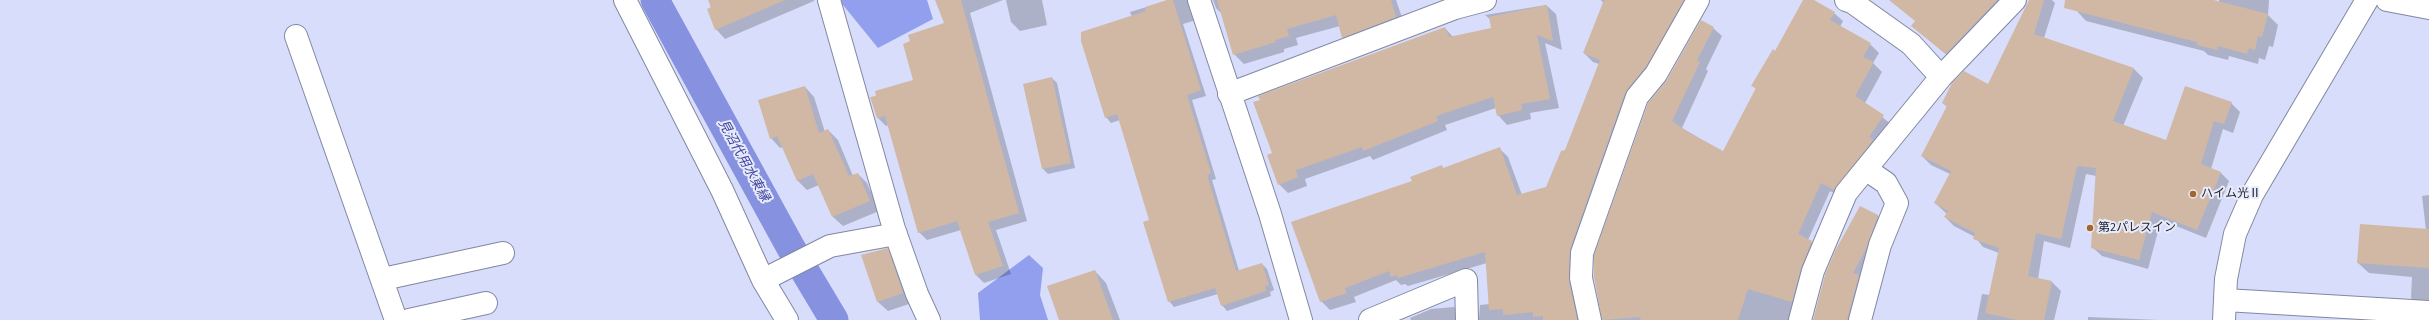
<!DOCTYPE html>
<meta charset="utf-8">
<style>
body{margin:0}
canvas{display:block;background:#d7ddfa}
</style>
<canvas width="2429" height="320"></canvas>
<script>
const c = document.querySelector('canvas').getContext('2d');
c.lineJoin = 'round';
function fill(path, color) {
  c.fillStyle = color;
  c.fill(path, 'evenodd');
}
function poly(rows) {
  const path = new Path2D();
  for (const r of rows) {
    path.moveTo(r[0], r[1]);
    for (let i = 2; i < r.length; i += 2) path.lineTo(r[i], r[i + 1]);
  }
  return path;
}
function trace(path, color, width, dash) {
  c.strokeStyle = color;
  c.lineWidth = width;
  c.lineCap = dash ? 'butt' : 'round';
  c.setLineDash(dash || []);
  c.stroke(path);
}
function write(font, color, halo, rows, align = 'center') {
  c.font = font + ' "Source Sans 3","Noto Sans JP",sans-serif';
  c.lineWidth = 4;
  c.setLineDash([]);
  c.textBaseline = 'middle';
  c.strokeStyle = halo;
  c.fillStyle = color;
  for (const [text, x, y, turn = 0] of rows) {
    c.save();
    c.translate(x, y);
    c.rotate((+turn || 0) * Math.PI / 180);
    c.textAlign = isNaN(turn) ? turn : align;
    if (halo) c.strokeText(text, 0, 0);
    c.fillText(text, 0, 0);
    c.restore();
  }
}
fill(poly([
 [839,0,927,0,933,19,878,48],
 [1029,255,1043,268,1040,295,1048,320,980,320,978,293]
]), '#929fee');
fill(poly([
 [709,0,814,0,814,1,725,39,716,29],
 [936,0,1003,0,970,13,1027,221,996,230,1011,274,984,283,976,275,961,230,927,240,919,232,889,125,886,126,878,118,872,98,914,80,945,23],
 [1006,0,1042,0,1047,25,1020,31,1011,22],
 [1170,0,1194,0,1196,20,1183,24,1206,96,1192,100,1216,179,1212,180,1239,271,1262,264,1267,269,1274,290,1270,292,1271,296,1227,311,1222,305,1218,294,1174,307,1169,301,1151,221,1120,120,1111,123,1106,117,1132,17,1130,12],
 [1213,0,1396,0,1405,26,1352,47,1343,37,1340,26,1296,38,1298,45,1284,49,1284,52,1244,64,1234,54,1222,14,1216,8],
 [1601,0,1696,0,1654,76,1579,258,1584,320,1479,320,1480,305,1490,304,1487,263,1408,286,1405,284,1401,285,1396,280,1354,297,1356,302,1330,310,1321,301,1413,181,1441,166,1444,169,1499,148,1508,157,1522,195,1547,188,1565,151,1599,64,1593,62,1584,53,1604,4],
 [1804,0,1812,0,1834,13,1843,21,1840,27,1870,44,1879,53,1873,63,1882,72,1865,103,1892,125,1843,198,1830,191,1808,240,1821,250,1799,320,1602,320,1595,277,1595,256,1713,28,1722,36,1706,69,1708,71,1682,128,1723,152,1756,89,1753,86,1775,52],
 [1894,0,2012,0,1954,61,1912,26,1916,21],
 [2030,0,2052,0,2055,3,2044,38,2134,69,2143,78,2123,126,2166,141,2231,103,2240,112,2233,133,2223,129,2211,169,2220,172,2229,181,2206,238,2161,220,2148,269,2102,256,2092,247,2096,176,2086,174,2070,248,2044,241,2038,279,2052,282,2061,291,2054,320,1977,320,1982,294,1990,295,1999,253,1983,247,1975,237,1954,226,1945,217,1947,214,1935,203,1950,174,1931,165,1922,156,1947,107,1943,103,1989,85],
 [2079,0,2210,0,2219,2,2219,0,2269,0,2268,15,2278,25,2273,47,2269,46,2265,60,2259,58,2258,64,2229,56,2228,60,2208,55,2204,51,2086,21,2076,10],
 [1546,5,1556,14,1562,50,1545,43,1559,108,1530,113,1531,119,1507,125,1498,115,1496,108,1445,125,1447,130,1373,160,1370,156,1305,179,1307,186,1288,193,1279,184,1273,154,1445,28,1453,37,1492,29,1490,19,1485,15],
 [1052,78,1057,83,1075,168,1048,174,1043,169,1024,85],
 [805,87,814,97,825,132,828,130,838,140,853,176,858,174,867,183,879,211,843,226,833,217,819,185,807,190,797,180,783,147,780,148,771,138],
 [2429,195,2429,309,2422,309,2411,298,2412,277,2369,273,2358,263,2426,230,2422,196],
 [1860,208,1878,216,1887,225,1857,320,1814,320],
 [887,249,897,259,912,303,888,311,878,302],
 [1095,271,1106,283,1120,320,1060,320],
 [1454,307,1463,316,1463,320,1411,320,1410,318,1431,309],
 [2088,317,2159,320,2088,320]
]), '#0003');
trace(poly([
 [655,0,791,248,834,320]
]), '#8692e0', 29);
fill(poly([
 [708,0,785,0,715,30,707,9,711,7],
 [935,0,961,0,1019,213,988,222,1003,266,975,275,957,221,918,233,885,116,877,118,870,97,876,96,875,91,913,80,903,44,910,41,908,35,944,23],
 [1167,0,1173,0,1201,90,1187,95,1211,173,1207,175,1236,271,1262,263,1269,285,1265,286,1266,291,1221,306,1215,288,1168,302,1143,222,1149,220,1117,114,1105,118,1081,41,1081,32,1146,11,1145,7],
 [1217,0,1391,0,1396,17,1342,38,1336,15,1287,29,1289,36,1275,40,1276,42,1233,55],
 [1604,0,1684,0,1646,67,1625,93,1570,249,1569,280,1577,320,1543,320,1543,316,1533,317,1533,312,1503,315,1503,309,1489,310,1485,252,1398,278,1397,275,1391,277,1389,271,1345,288,1347,293,1320,302,1291,222,1412,181,1410,177,1442,165,1443,168,1500,147,1517,195,1546,187,1561,151,1565,150,1600,60,1583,53],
 [1803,0,1814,0,1835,12,1830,20,1871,43,1863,57,1874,62,1855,96,1884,115,1869,137,1873,139,1870,144,1834,190,1821,183,1798,234,1812,241,1801,268,1792,302,1748,289,1738,320,1640,320,1641,317,1602,320,1594,277,1594,255,1648,103,1667,80,1701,20,1714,27,1697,60,1700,62,1672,121,1688,132,1723,151,1756,88,1751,86,1773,49,1775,51],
 [1889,0,1997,0,1946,54,1911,26,1915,21],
 [2029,0,2044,0,2034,34,2134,68,2113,121,2166,140,2185,86,2232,102,2224,124,2214,121,2201,164,2221,172,2197,230,2152,212,2139,260,2091,248,2096,168,2077,166,2061,239,2036,233,2028,276,2052,281,2044,320,2017,320,1985,313,1999,248,1973,239,1975,233,1944,217,1948,211,1934,203,1951,171,1921,156,1947,106,1942,103,1952,83,1964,71,1988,84],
 [2065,0,2214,0,2268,14,2262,37,2258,36,2255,50,2249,48,2247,54,2218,46,2217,50,2197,45,2197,42,2064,8],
 [1547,5,1553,41,1537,35,1550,99,1521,104,1522,110,1497,116,1493,97,1436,116,1438,121,1363,151,1362,147,1296,170,1298,177,1278,185,1267,155,1272,153,1253,102,1260,100,1258,96,1445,27,1449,37,1491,28,1489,17],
 [1052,77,1071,163,1042,169,1023,84],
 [805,86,819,133,828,129,849,176,858,173,870,201,832,217,813,174,797,181,777,136,770,139,758,100],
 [1860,206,1878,215,1866,249,1853,273,1859,275,1847,320,1813,320,1825,275,1835,251],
 [2360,224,2429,229,2429,268,2357,263],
 [888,248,903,293,877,302,861,255],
 [1095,270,1113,320,1059,320,1047,286]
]), '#d1b8a4');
const street = poly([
 [625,0,722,190,763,280,787,320],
 [829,0,894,229,917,294,929,320],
 [1199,0,1270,214,1301,320],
 [1846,0,1852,2,1911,44,1941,77],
 [2387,0,2429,8],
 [296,36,396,320],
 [1229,94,1455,8,1485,0],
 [383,279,503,253],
 [763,280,830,246,896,234],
 [2225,300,2429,312],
 [409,320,486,303],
 [1370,320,1466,280,1467,320],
 [1590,320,1581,278,1582,253,1637,97,1656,74,1698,0],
 [1800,320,1813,271,1846,193,1941,77,2015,0],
 [1860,320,1880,245,1897,203,1886,183,1867,170],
 [2224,320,2226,279,2235,234,2252,195,2367,0]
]);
trace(street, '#8288a2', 24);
trace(street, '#fff', 22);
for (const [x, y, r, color] of [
 [2193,194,4,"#a4652c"],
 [2090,228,4,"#a4652c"]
]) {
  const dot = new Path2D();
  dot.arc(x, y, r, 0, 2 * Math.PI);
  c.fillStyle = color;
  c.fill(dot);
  trace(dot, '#e7ebfc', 1.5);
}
write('12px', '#21232d', '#e7ebfc', [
 ["ハイム光Ⅱ",2201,194],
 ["第2パレスイン",2098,228]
], 'left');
write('italic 13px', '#3d429d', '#e7ebfc', [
 ["見沼代用水東縁",743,161,61]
]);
</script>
